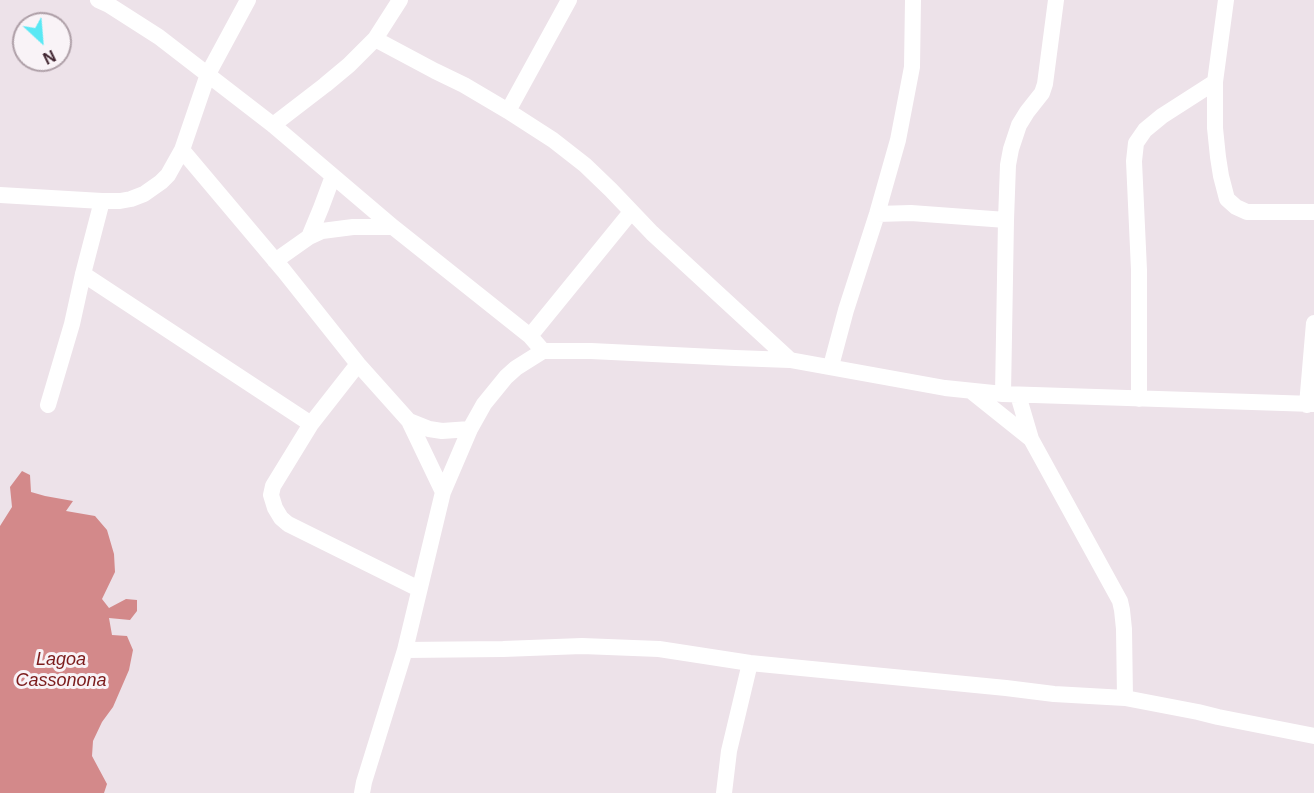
<!DOCTYPE html>
<style>
body{margin:0}
#map{position:relative;width:1314px;height:793px;overflow:hidden;background:#ede2e9;font-family:Helvetica,sans-serif}
canvas{display:block}
.north{position:absolute;left:12px;top:12px;width:60px;height:60px;box-sizing:border-box;background:#f9f3f7;border:2px solid #ae9fa7;border-radius:50%;rotate:154deg;font-size:16px;font-weight:700;line-height:24px;text-align:center;color:#3e222e}
.north::after{content:'';display:block;margin:auto;width:21px;height:27px;background:#59e8f4;clip-path:polygon(50% 0,100% 100%,50% 72%,0 100%)}
</style>
<div id="map">
<canvas width="1314" height="793"></canvas>
<div class="north">N</div>
</div>
<script>
const c = document.querySelector('canvas').getContext('2d');
c.lineJoin = 'round';
function fill(path, color) {
  c.fillStyle = color;
  c.fill(path, 'evenodd');
}
function poly(rows) {
  const path = new Path2D();
  for (const r of rows) {
    path.moveTo(r[0], r[1]);
    for (let i = 2; i < r.length; i += 2) path.lineTo(r[i], r[i + 1]);
  }
  return path;
}
function trace(path, color, width, dash) {
  c.strokeStyle = color;
  c.lineWidth = width;
  c.lineCap = dash ? 'butt' : 'round';
  c.setLineDash(dash || []);
  c.stroke(path);
}
function write(font, color, halo, rows, align = 'center') {
  c.font = font + ' Helvetica,sans-serif';
  c.lineWidth = 6;
  c.setLineDash([]);
  c.textBaseline = 'middle';
  c.strokeStyle = halo;
  c.fillStyle = color;
  for (const [text, x, y, turn = 0] of rows) {
    c.save();
    c.translate(x, y);
    c.rotate((+turn || 0) * Math.PI / 180);
    c.textAlign = isNaN(turn) ? turn : align;
    if (halo) c.strokeText(text, 0, 0);
    c.fillText(text, 0, 0);
    c.restore();
  }
}
fill(poly([
 [22,471,30,475,31,492,45,496,73,501,66,511,95,516,107,530,114,554,115,572,102,599,109,608,126,599,137,600,137,611,130,620,109,618,112,635,127,636,133,650,129,670,113,707,102,722,93,741,92,756,107,784,104,793,0,793,0,526,12,507,10,487]
]), '#d3898a');
trace(poly([
 [98,0,109,5,159,37,273,125,393,227,530,336,543,351],
 [1226,0,1215,82,1215,128,1218,157,1221,176,1227,199,1236,207,1247,212,1314,212],
 [375,39,435,71,464,85,508,111,569,0],
 [508,111,553,140,585,165,611,190,652,233,790,360],
 [273,125,325,85,349,65,375,39,400,0],
 [182,150,284,271,358,364,409,421,443,492],
 [0,195,102,201,120,201,131,199,144,194,161,182,168,175,182,150,208,74,248,0],
 [877,214,911,213,1006,220],
 [309,237,321,208,333,176],
 [275,261,309,237,322,231,353,227,393,227],
 [83,274,311,424],
 [530,336,631,212],
 [358,364,311,424,273,486,271,495,275,508,281,518,288,524,419,589],
 [831,366,846,310,877,214,898,140,912,67,913,0],
 [971,391,1031,439],
 [1003,394,1006,220,1008,165,1011,149,1019,125,1027,112,1042,93,1045,84,1056,0],
 [1018,395,1031,439,1120,601,1122,610,1124,629,1125,698],
 [1139,399,1139,270,1134,161,1136,143,1145,130,1162,116,1215,82],
 [48,405,72,324,83,274,102,201],
 [1307,405,1314,323],
 [409,421,429,429,442,431,470,429],
 [405,650,503,649,582,646,659,649,750,663,1006,688,1054,694,1125,698,1198,712,1218,717,1314,736],
 [362,793,364,782,405,650,443,492,470,429,484,404,506,377,516,368,543,351,591,351,735,358,790,360,945,388,1003,394,1314,404],
 [724,793,729,751,750,663]
]), '#fff', 16);
write('italic 18px', '#7b1b1b', '#f9f3f7', [
 ["Lagoa",61,660],
 ["Cassonona",61,681]
]);
</script>
